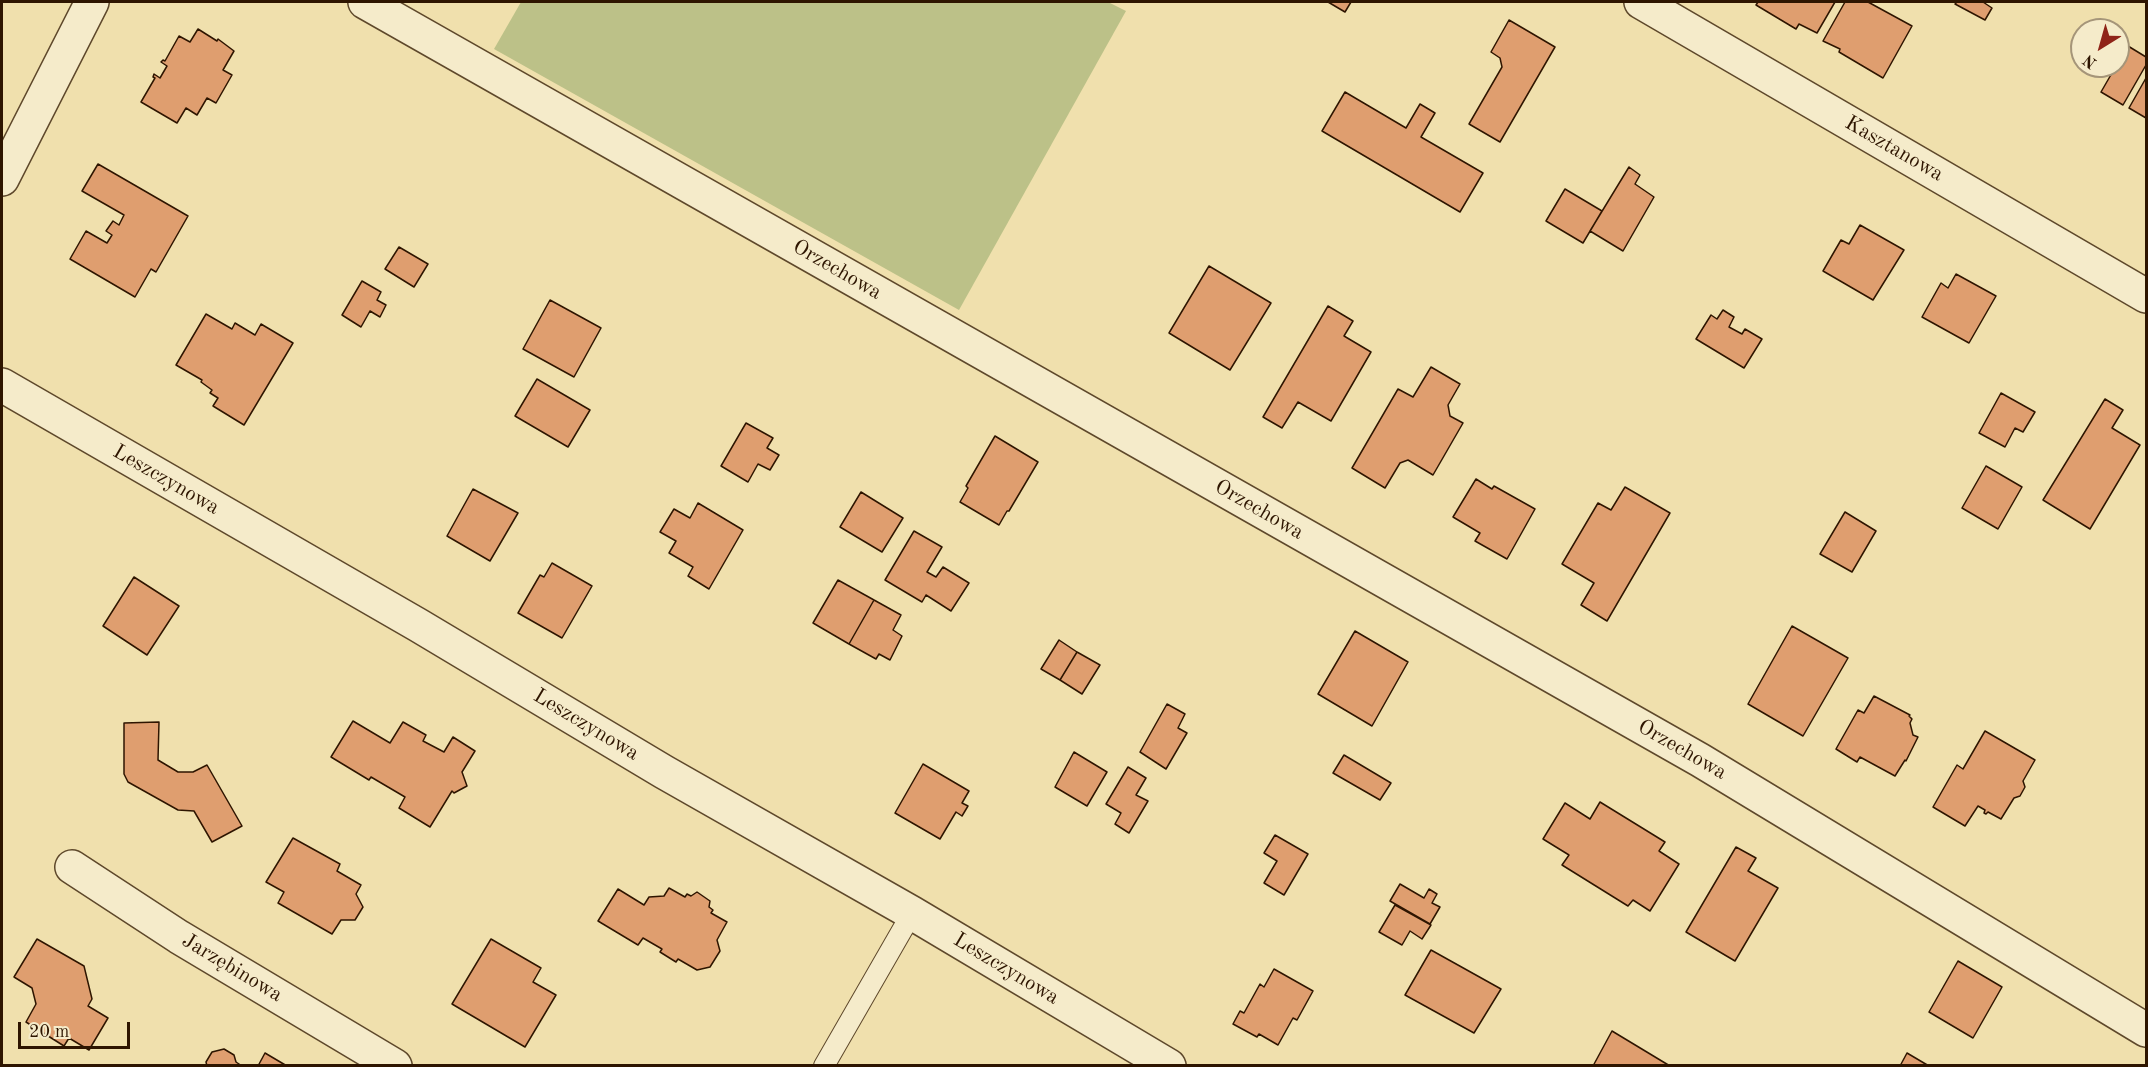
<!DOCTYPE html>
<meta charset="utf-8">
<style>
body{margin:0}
#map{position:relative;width:2148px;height:1067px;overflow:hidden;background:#f0e0ad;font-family:"Old Standard TT",serif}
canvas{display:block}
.frame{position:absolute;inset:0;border:3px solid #2e1500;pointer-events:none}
.north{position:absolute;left:2070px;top:18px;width:60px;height:60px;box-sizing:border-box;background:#f5ebca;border:2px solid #a59579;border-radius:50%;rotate:217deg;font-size:16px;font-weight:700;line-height:24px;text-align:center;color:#2e1500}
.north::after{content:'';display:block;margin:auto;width:21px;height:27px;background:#8f2418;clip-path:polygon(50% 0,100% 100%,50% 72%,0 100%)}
.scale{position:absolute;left:18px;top:1022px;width:112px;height:27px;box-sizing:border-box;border:3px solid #2e1500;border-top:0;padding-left:8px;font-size:18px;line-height:21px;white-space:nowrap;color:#2e1500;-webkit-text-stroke:4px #f5ebca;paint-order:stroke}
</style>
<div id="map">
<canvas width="2148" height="1067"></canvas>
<div class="frame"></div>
<div class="north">N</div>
<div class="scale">20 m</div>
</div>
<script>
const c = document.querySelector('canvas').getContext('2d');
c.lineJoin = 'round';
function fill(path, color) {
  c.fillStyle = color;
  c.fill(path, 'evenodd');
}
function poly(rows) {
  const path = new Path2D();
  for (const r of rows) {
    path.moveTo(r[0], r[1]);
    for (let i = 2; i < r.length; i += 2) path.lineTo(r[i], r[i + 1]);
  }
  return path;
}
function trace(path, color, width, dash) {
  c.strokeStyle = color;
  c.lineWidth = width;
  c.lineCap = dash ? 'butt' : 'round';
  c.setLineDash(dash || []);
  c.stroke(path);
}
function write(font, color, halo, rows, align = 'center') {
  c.font = font + ' "Old Standard TT",serif';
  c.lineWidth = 4.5;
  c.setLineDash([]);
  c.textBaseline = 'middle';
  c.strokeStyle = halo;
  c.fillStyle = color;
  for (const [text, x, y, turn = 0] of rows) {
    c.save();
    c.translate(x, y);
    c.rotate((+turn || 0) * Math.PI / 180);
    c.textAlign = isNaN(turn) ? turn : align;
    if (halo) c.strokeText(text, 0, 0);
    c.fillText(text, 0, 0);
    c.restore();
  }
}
fill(poly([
 [521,2,1108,2,1126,11,959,310,494,49]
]), '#bcc188');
const building = poly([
 [1328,2,1351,2,1345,12,1328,2],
 [1758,2,1835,2,1817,33,1799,24,1796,29,1756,5,1758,2],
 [1845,2,1868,2,1912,26,1883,78,1839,52,1840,49,1823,41,1845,2],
 [1957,2,1983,2,1992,8,1985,20,1955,4,1957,2],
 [1509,20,1555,47,1500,142,1469,124,1502,67,1500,58,1491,52,1509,20],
 [198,29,217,41,218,39,234,51,223,70,232,75,216,103,207,98,197,115,186,108,177,123,141,102,155,78,153,77,154,74,160,78,167,66,161,62,163,60,165,61,179,36,190,42,198,29],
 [2128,46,2146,57,2146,65,2123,105,2101,92,2116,66,2118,66,2128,46],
 [2146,78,2146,118,2129,108,2146,78],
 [1345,92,1406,128,1420,104,1435,113,1421,137,1483,173,1460,212,1322,131,1345,92],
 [98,164,188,216,156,272,151,269,135,297,70,259,86,231,107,243,112,235,106,231,113,221,119,225,124,215,82,191,98,164],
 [1629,167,1640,175,1635,184,1654,197,1623,251,1590,231,1629,167],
 [1565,189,1602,211,1583,243,1546,221,1565,189],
 [1860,225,1904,250,1873,300,1823,271,1841,240,1849,244,1860,225],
 [399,247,428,264,414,287,385,269,399,247],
 [1209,266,1271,303,1230,370,1169,333,1209,266],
 [1956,274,1996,296,1969,343,1922,317,1941,283,1948,288,1956,274],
 [362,281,381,292,377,300,386,305,380,317,370,311,361,327,342,315,362,281],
 [550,300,601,328,574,377,523,349,550,300],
 [1328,306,1353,321,1344,336,1371,352,1331,421,1298,402,1282,428,1263,417,1328,306],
 [1723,310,1734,317,1729,327,1742,334,1745,329,1762,339,1744,368,1696,339,1711,315,1717,319,1723,310],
 [206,314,232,329,235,323,255,335,261,324,293,343,244,425,213,406,218,398,210,393,212,390,201,382,202,380,176,365,206,314],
 [1431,367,1460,384,1448,405,1450,416,1463,423,1433,475,1408,460,1400,463,1385,488,1352,468,1398,389,1413,397,1431,367],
 [537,379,590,410,568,447,515,416,537,379],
 [2001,393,2035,412,2023,432,2015,428,2005,447,1979,433,2001,393],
 [2105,399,2123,410,2112,428,2140,445,2090,529,2043,500,2105,399],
 [746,423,773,438,767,448,779,455,770,470,758,464,748,482,721,466,746,423],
 [995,436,1038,462,1009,511,1007,511,999,525,960,502,968,488,966,486,995,436],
 [1986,466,2022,487,1998,529,1962,508,1986,466],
 [1476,479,1492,489,1494,486,1535,509,1507,559,1475,541,1480,533,1453,517,1476,479],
 [1625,487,1670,513,1607,621,1581,605,1594,583,1562,564,1598,503,1611,510,1625,487],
 [473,489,518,513,490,561,447,536,473,489],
 [861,492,903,518,882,552,840,527,861,492],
 [698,503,743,530,709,589,688,576,693,567,669,553,676,541,660,532,674,509,690,518,698,503],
 [1845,512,1876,531,1852,572,1820,554,1845,512],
 [914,531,942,547,927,572,936,577,943,567,969,583,951,611,926,595,922,602,885,580,914,531],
 [552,563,592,586,562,638,518,613,540,575,544,577,552,563],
 [134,577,179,606,147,655,103,626,134,577],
 [838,580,874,600,849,644,813,623,838,580],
 [874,600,901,615,893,630,902,636,890,660,879,654,876,659,849,644,874,600],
 [1792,626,1848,658,1803,736,1748,704,1792,626],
 [1355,631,1408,662,1372,726,1318,694,1355,631],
 [1059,640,1077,652,1060,680,1041,669,1059,640],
 [1077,652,1100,665,1082,694,1060,680,1077,652],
 [1874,696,1910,715,1909,716,1912,719,1910,723,1913,735,1918,737,1906,761,1905,760,1895,776,1860,757,1857,762,1836,749,1858,710,1864,713,1874,696],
 [1167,704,1185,714,1178,728,1187,733,1166,769,1140,752,1167,704],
 [353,721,390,743,403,722,426,735,423,741,444,752,453,737,475,751,462,772,467,786,454,793,452,791,430,827,399,808,405,797,371,777,369,780,331,757,353,721],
 [159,722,158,760,178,772,193,772,207,765,242,826,212,842,194,811,178,810,128,782,124,774,124,723,159,722],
 [1985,731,2035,760,2023,781,2025,787,2020,796,2014,798,2001,819,1988,812,1986,814,1984,813,1985,810,1978,806,1965,826,1933,807,1957,765,1963,769,1985,731],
 [1074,752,1107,772,1087,806,1055,787,1074,752],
 [1344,755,1391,783,1380,800,1333,773,1344,755],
 [923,764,969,791,962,803,968,806,962,816,956,812,940,839,895,813,923,764],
 [1128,767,1146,778,1136,795,1148,801,1129,833,1115,824,1121,813,1106,804,1128,767],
 [1600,802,1665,842,1659,851,1679,864,1650,911,1633,900,1628,906,1562,865,1569,855,1543,839,1565,803,1590,819,1600,802],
 [1275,835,1308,854,1284,895,1264,883,1277,861,1264,853,1275,835],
 [293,838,340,864,337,871,361,885,356,894,363,907,355,920,341,920,332,934,278,903,284,892,266,882,293,838],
 [1736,847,1756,858,1748,871,1778,888,1735,961,1686,932,1736,847],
 [1400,884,1424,898,1429,889,1437,894,1432,903,1440,907,1430,924,1390,901,1400,884],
 [669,888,685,897,687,894,691,896,697,892,710,901,709,907,713,910,711,913,727,922,717,940,720,951,710,967,697,970,678,959,676,962,660,952,662,949,643,938,638,945,598,921,618,889,644,905,649,897,664,896,669,888],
 [1395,905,1431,925,1422,939,1410,931,1402,945,1379,932,1395,905],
 [37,939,84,966,92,999,88,1006,108,1018,89,1050,69,1038,64,1046,26,1022,36,1004,32,988,14,977,37,939],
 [491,939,541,968,533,982,556,995,525,1047,452,1004,491,939],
 [1431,950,1501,989,1474,1033,1405,995,1431,950],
 [1958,961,2002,987,1973,1038,1929,1012,1958,961],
 [1274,969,1313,991,1297,1020,1293,1018,1278,1045,1259,1034,1257,1037,1233,1024,1240,1011,1244,1013,1260,984,1264,987,1274,969],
 [1612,1031,1670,1066,1593,1066,1612,1031],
 [224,1049,234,1055,236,1062,242,1066,207,1066,206,1062,212,1052,224,1049],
 [265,1053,287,1066,258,1066,265,1053],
 [1907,1053,1929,1066,1900,1066,1907,1053]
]);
fill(building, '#df9e6f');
trace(building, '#2e1500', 1.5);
const lane = poly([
 [824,1066,912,913]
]);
const street = poly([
 [365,2,1700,760,2146,1030],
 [1641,2,2146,296],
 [2,179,92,2],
 [2,385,418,625,664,772,912,913,1169,1066],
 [72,867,179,937,395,1066]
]);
trace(lane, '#5e482b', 22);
trace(street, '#5e482b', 36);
trace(lane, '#f5ebca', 20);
trace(street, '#f5ebca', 33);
write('21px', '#2e1500', '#f5ebca', [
 ["Kasztanowa",1894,149,30],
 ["Orzechowa",837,270,30],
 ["Leszczynowa",166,480,30],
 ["Orzechowa",1259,510,30],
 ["Leszczynowa",586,725,31],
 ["Orzechowa",1682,750,30],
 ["Jarzębinowa",232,968,31],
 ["Leszczynowa",1006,969,31]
]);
</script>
